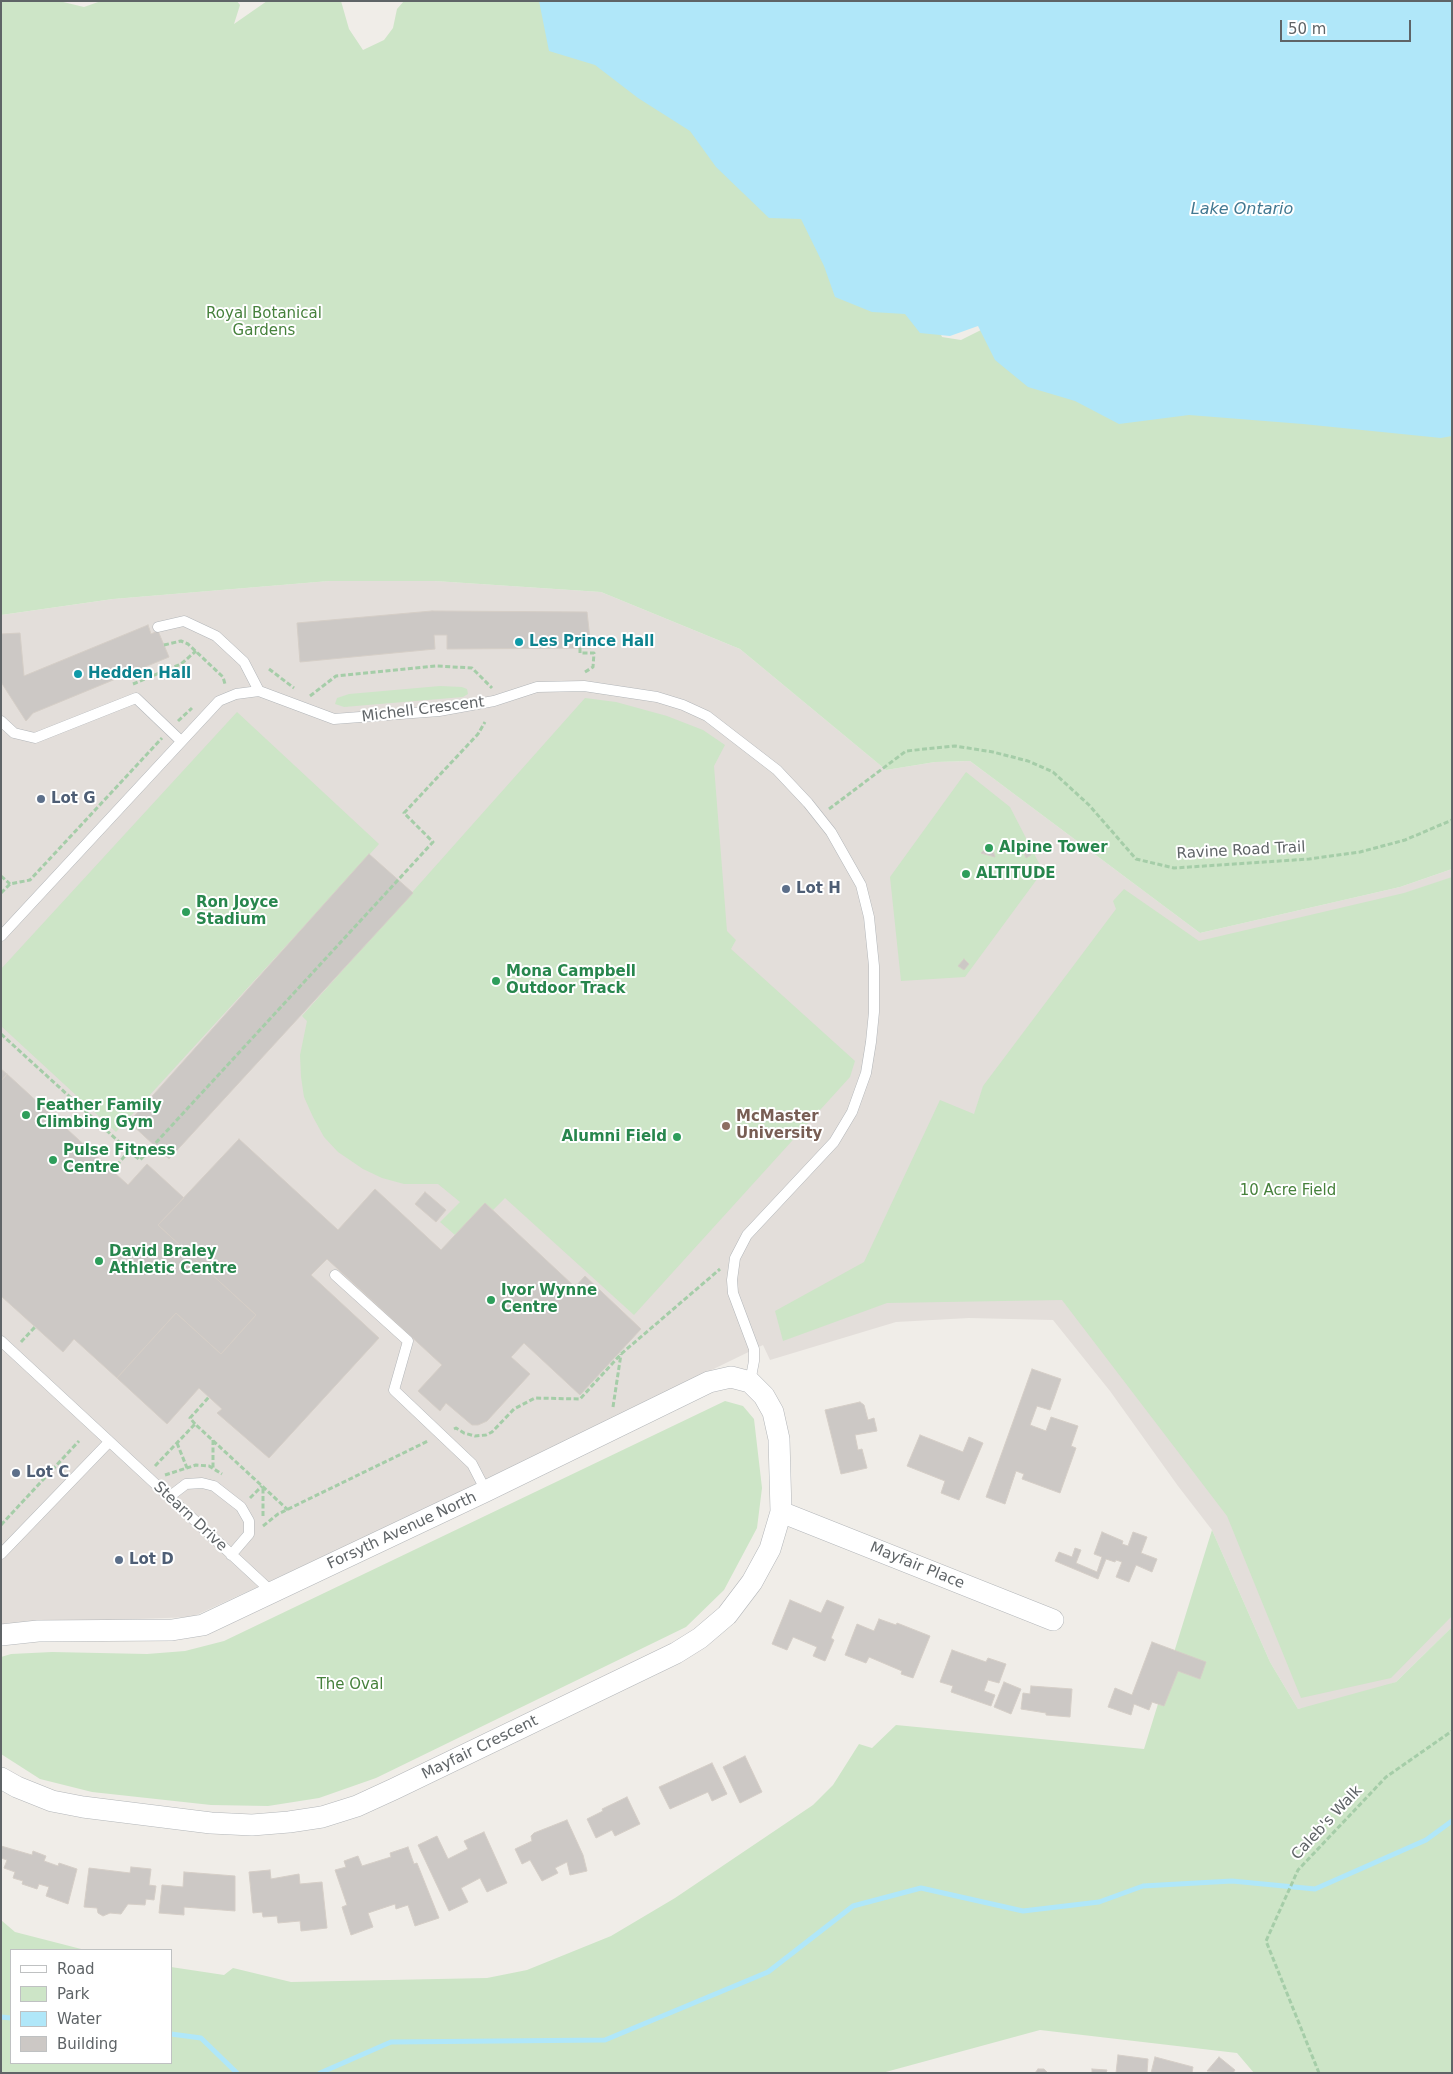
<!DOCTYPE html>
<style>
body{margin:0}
#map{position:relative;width:1453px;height:2074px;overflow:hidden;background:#f0ede8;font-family:"DejaVu Sans",sans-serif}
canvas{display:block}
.frame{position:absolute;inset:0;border:2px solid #5f6467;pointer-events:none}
.legend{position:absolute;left:10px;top:1949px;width:162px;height:115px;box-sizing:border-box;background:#fff;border:1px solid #bfc1c2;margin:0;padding:6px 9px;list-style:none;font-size:15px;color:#5f6467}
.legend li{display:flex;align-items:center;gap:10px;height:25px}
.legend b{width:25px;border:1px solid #bfc1c2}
.scale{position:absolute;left:1280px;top:20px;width:131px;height:22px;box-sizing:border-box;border:2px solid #5f6467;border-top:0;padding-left:6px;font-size:15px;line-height:18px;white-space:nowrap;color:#5f6467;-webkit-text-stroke:4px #fff;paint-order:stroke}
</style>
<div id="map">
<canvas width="1453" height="2074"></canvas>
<div class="frame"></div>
<ul class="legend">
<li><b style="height:6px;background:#fff"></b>Road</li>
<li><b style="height:14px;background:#cde5c7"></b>Park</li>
<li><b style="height:14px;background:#b0e7f9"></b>Water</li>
<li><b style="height:14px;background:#ccc8c5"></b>Building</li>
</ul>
<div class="scale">50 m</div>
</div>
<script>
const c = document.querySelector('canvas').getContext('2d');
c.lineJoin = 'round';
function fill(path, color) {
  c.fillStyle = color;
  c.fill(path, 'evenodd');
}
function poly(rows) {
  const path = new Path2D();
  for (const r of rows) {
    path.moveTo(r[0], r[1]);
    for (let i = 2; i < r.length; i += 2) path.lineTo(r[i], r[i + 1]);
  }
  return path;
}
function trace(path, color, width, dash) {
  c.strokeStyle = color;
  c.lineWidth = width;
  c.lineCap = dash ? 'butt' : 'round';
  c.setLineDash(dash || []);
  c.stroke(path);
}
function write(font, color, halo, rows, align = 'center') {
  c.font = font + ' "DejaVu Sans",sans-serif';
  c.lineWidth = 4;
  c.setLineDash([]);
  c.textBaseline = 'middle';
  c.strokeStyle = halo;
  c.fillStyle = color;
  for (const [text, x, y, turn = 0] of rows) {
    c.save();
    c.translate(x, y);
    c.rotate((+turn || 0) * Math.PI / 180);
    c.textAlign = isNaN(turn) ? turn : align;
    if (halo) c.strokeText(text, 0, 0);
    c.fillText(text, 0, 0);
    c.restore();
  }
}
fill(poly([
 [329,581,435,581,601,592,740,649,886,770,935,762,970,761,1200,933,1400,887,1452,869,1452,1627,1396,1682,1348,1699,1298,1709,1270,1662,1212,1530,1178,1486,1110,1391,1053,1320,969,1318,896,1322,770,1360,763,1345,390,1526,192,1617,1,1624,1,615,113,599]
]), '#e3deda');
fill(poly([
 [1,1,59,1,84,7,101,1,237,1,240,5,234,24,267,1,341,1,349,29,363,50,384,40,393,28,397,9,404,1,560,1,924,311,939,330,942,337,961,340,997,322,1452,425,1452,869,1400,887,1200,933,970,761,935,762,886,770,740,649,601,592,435,581,329,581,113,599,1,615],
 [440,686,462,687,467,689,468,694,463,697,344,707,335,704,337,698,349,694],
 [585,698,616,702,667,716,703,730,725,745,714,766,727,931,736,940,731,949,855,1061,850,1077,634,1315,505,1198,493,1210,485,1203,455,1235,440,1222,460,1202,438,1184,404,1184,382,1178,363,1169,338,1152,324,1137,313,1117,304,1097,301,1077,300,1055,307,1021,302,1016],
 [237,712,379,844,116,1132,1,1026,1,969],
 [966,772,1010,807,1043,871,965,977,901,981,890,877],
 [1452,877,1452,1616,1391,1678,1301,1698,1227,1516,1062,1300,887,1303,783,1341,775,1311,864,1262,940,1100,974,1114,983,1086,1116,909,1113,901,1124,889,1199,941,1404,893],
 [725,1401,743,1406,754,1419,762,1488,757,1528,724,1590,686,1627,376,1778,319,1798,268,1806,211,1805,92,1792,40,1779,1,1754,1,1657,11,1654,52,1652,147,1654,185,1651,224,1641],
 [1212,1530,1270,1662,1298,1709,1396,1682,1452,1627,1452,2073,1254,2073,1237,2053,1040,2030,882,2073,1,2073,1,1920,15,1932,85,1950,11,1950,11,2063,171,2063,171,1967,224,1975,233,1968,291,1982,487,1978,527,1970,611,1936,675,1898,813,1805,833,1785,859,1744,872,1748,896,1725,1144,1749]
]), '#cde5c7');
fill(poly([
 [539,1,1452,1,1452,436,1441,438,1303,424,1189,415,1119,424,1075,401,1028,387,995,360,978,326,950,336,920,333,905,314,872,312,835,297,824,266,801,219,769,218,716,167,690,131,638,98,595,65,549,51]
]), '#b0e7f9');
trace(poly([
 [1,2017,11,2018],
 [171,2034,201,2038,237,2073],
 [320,2073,391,2042,605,2040,768,1972,853,1906,921,1888,1023,1911,1099,1902,1143,1886,1232,1881,1315,1889,1426,1840,1452,1821]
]), '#b0e7f9', 5);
const building = poly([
 [432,611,587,612,591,648,447,649,447,635,434,635,435,649,300,662,297,623,432,611],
 [148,625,151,634,158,631,169,657,33,713,26,721,1,682,1,634,20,633,24,676,148,625],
 [991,844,995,857,981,853,991,844],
 [1029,851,1031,855,1026,858,1024,853,1029,851],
 [369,854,413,893,169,1159,129,1122,369,854],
 [964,959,969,964,964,970,958,966,964,959],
 [1,1069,7,1074,1,1081,1,1069],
 [7,1074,128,1185,147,1164,184,1198,158,1225,256,1315,221,1354,176,1313,117,1378,74,1339,63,1352,1,1296,1,1081,7,1074],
 [239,1139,338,1230,375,1189,441,1250,485,1203,575,1287,585,1276,641,1329,580,1395,524,1343,511,1357,530,1374,487,1421,478,1425,472,1425,446,1403,440,1411,418,1391,442,1365,327,1259,311,1275,379,1338,269,1458,217,1413,222,1409,199,1388,167,1424,117,1378,176,1313,221,1354,256,1315,158,1225,239,1139],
 [425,1192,446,1210,436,1222,415,1204,425,1192],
 [1032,1369,1061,1379,1050,1410,1037,1406,1030,1425,1046,1431,1051,1417,1078,1426,1071,1446,1076,1448,1060,1493,1022,1479,1024,1474,1016,1471,1005,1504,986,1497,1032,1369],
 [860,1402,864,1405,868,1420,874,1418,877,1431,855,1435,858,1450,862,1449,867,1468,841,1474,825,1410,860,1402],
 [920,1435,963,1452,969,1437,983,1443,959,1500,941,1493,945,1481,907,1466,920,1435],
 [1102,1532,1123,1541,1122,1544,1128,1546,1133,1532,1147,1537,1141,1553,1157,1559,1152,1572,1136,1565,1129,1582,1116,1577,1122,1562,1116,1560,1115,1562,1106,1559,1098,1579,1055,1561,1059,1552,1072,1557,1075,1548,1081,1550,1076,1563,1097,1572,1102,1557,1094,1554,1102,1532],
 [790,1600,821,1613,827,1600,844,1607,831,1638,834,1640,825,1661,813,1656,817,1647,793,1637,787,1650,772,1644,790,1600],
 [879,1619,896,1625,897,1623,930,1636,913,1678,901,1674,902,1671,869,1657,866,1663,845,1655,857,1624,874,1631,879,1619],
 [1152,1642,1206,1662,1200,1679,1178,1671,1164,1706,1152,1702,1149,1710,1134,1704,1131,1715,1108,1707,1115,1688,1132,1695,1152,1642],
 [952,1650,986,1662,988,1658,1006,1664,999,1683,988,1680,984,1691,995,1695,991,1706,951,1692,953,1686,940,1682,952,1650],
 [1004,1682,1021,1689,1011,1714,994,1707,1004,1682],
 [1031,1686,1072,1689,1070,1717,1046,1715,1046,1713,1021,1709,1023,1693,1030,1694,1031,1686],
 [745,1756,762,1792,740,1803,723,1767,745,1756],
 [712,1763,727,1794,712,1801,708,1792,670,1809,659,1787,712,1763],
 [627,1797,640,1824,615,1836,612,1830,596,1838,587,1819,603,1811,602,1809,627,1797],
 [567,1820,583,1855,587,1871,570,1875,567,1862,555,1868,558,1873,542,1881,530,1860,522,1864,515,1849,532,1841,531,1836,534,1833,567,1820],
 [484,1832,507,1883,487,1892,480,1878,461,1888,468,1902,449,1911,418,1845,437,1836,448,1859,468,1849,464,1841,484,1832],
 [1,1846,32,1855,33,1851,46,1856,44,1861,58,1866,59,1863,77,1869,68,1904,46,1896,49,1887,39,1884,37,1889,22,1884,23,1881,13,1878,15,1872,4,1868,7,1860,1,1858,1,1846],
 [408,1847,414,1864,417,1863,439,1918,415,1926,408,1905,396,1909,395,1904,368,1913,373,1927,351,1935,342,1907,347,1905,335,1870,346,1867,344,1861,358,1856,362,1866,391,1857,390,1853,408,1847],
 [131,1867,151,1869,149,1885,156,1886,154,1900,146,1899,145,1905,128,1904,121,1914,110,1913,103,1916,98,1913,97,1908,84,1907,89,1868,130,1873,131,1867],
 [270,1870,271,1879,299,1874,300,1884,322,1882,327,1928,301,1931,300,1921,278,1923,277,1916,263,1917,262,1912,253,1913,249,1872,270,1870],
 [184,1872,235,1876,235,1911,184,1907,184,1915,159,1913,162,1885,183,1887,184,1872],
 [1118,2055,1148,2059,1147,2073,1116,2073,1118,2055],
 [1155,2057,1193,2067,1192,2073,1151,2073,1155,2057],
 [1219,2057,1235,2070,1233,2073,1207,2071,1219,2057],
 [1038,2069,1044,2069,1048,2073,1035,2073,1038,2069],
 [1092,2069,1107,2070,1106,2073,1092,2073,1092,2069]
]);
fill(building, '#ccc8c5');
trace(building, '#d5cec7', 1);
const service = poly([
 [158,627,184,621,216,636,244,662,259,691],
 [1,721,14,733,35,738,136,698,181,741],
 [1,936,219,701,236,694,259,691,334,719,439,711,494,701,537,687,584,686,657,697,683,705,707,716,777,770,808,803,831,832,861,885,869,917,874,966,874,1012,871,1042,866,1073,852,1112,834,1142,747,1235,735,1258,732,1280,733,1293,754,1349,754,1361,750,1382],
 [335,1275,408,1341,394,1390,472,1464,486,1491],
 [1,1341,272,1592],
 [169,1497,186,1484,202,1483,214,1486,241,1507,249,1521,249,1534,231,1555],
 [1,1554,109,1442]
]);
const minor = poly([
 [781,1512,1053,1620],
 [1,1635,38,1631,172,1630,203,1625,486,1491,709,1382,731,1377,750,1382,764,1396,773,1412,779,1439,781,1512,770,1549,752,1582,727,1615,700,1638,676,1653,394,1789,357,1806,322,1817,289,1822,252,1825,211,1823,83,1807,52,1801,17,1787,1,1778]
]);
trace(service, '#b3b6b9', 11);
trace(minor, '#b3b6b9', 22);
trace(poly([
 [164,645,181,641,188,644,223,677,225,684],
 [580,648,580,653,594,653,593,667,585,672],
 [269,669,294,688],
 [133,684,181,664,196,651],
 [310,696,336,676,436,666,472,668,492,688],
 [178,721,192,708],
 [829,809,906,751,955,746,993,752,1028,761,1053,772,1089,805,1136,859,1174,868,1309,859,1360,852,1405,840,1452,820],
 [1,876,10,884],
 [1,893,10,884,30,880,162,738],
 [1,1034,129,1151,112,1171],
 [129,1151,140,1160,433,842,404,813,478,734,485,722],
 [21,1342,35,1327],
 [613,1407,621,1354],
 [195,1424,190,1418,209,1397],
 [454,1429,456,1428,464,1433,475,1436,486,1435,492,1432,514,1409,535,1398,580,1399,621,1354,720,1269],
 [213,1440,213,1468],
 [177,1443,187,1468],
 [155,1466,195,1424,288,1510],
 [165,1475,196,1465,209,1466,222,1474],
 [250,1498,262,1486],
 [263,1516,263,1487],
 [1,1525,79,1441],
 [263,1526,278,1514,428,1441],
 [1319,2073,1266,1941,1298,1870,1386,1777,1452,1731]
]), '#a5cda8', 3, [5, 2.5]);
trace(service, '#fff', 10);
trace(minor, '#fff', 21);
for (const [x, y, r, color] of [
 [519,642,5,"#0f9aa8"],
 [78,674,5,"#0f9aa8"],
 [41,799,5,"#5c6f8a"],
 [989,848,5,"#2e9e5b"],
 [966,874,5,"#2e9e5b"],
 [786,889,5,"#5c6f8a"],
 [186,912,5,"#2e9e5b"],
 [496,981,5,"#2e9e5b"],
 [26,1115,5,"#2e9e5b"],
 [726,1126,5,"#8d6e63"],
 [677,1137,5,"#2e9e5b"],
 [53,1160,5,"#2e9e5b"],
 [99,1261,5,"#2e9e5b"],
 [491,1300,5,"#2e9e5b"],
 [16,1473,5,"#5c6f8a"],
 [119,1560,5,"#5c6f8a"]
]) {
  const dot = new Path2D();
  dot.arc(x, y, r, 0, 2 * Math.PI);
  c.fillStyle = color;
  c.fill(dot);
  trace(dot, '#fff', 2);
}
write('15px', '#46813c', '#fff', [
 ["Royal Botanical",264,314],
 ["Gardens",264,331],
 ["10 Acre Field",1288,1191],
 ["The Oval",350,1685]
]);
write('bold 15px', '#0d838f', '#fff', [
 ["Les Prince Hall",529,642],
 ["Hedden Hall",88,674]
], 'left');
write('15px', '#5f6467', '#fff', [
 ["Michell Crescent",423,710,-7],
 ["Ravine Road Trail",1241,851,-3],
 ["Stearn Drive",190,1517,43],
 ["Forsyth Avenue North",402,1531,-25],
 ["Mayfair Place",917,1566,22],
 ["Mayfair Crescent",480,1748,-26],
 ["Caleb's Walk",1327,1823,-47]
]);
write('bold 15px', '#4e5e75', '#fff', [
 ["Lot G",51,799],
 ["Lot H",796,889],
 ["Lot C",26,1473],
 ["Lot D",129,1560]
], 'left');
write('bold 15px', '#27864d', '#fff', [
 ["Alpine Tower",999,848],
 ["ALTITUDE",976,874],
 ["Ron Joyce",196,903],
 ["Stadium",196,920],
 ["Mona Campbell",506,972],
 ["Outdoor Track",506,989],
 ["Feather Family",36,1106],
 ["Climbing Gym",36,1123],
 ["Alumni Field",667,1137,"right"],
 ["Pulse Fitness",63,1151],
 ["Centre",63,1168],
 ["David Braley",109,1252],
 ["Athletic Centre",109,1269],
 ["Ivor Wynne",501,1291],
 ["Centre",501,1308]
], 'left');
write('bold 15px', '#785e54', '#fff', [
 ["McMaster",736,1117],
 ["University",736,1134]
], 'left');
write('italic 16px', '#427891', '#fff', [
 ["Lake Ontario",1242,210]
]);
</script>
